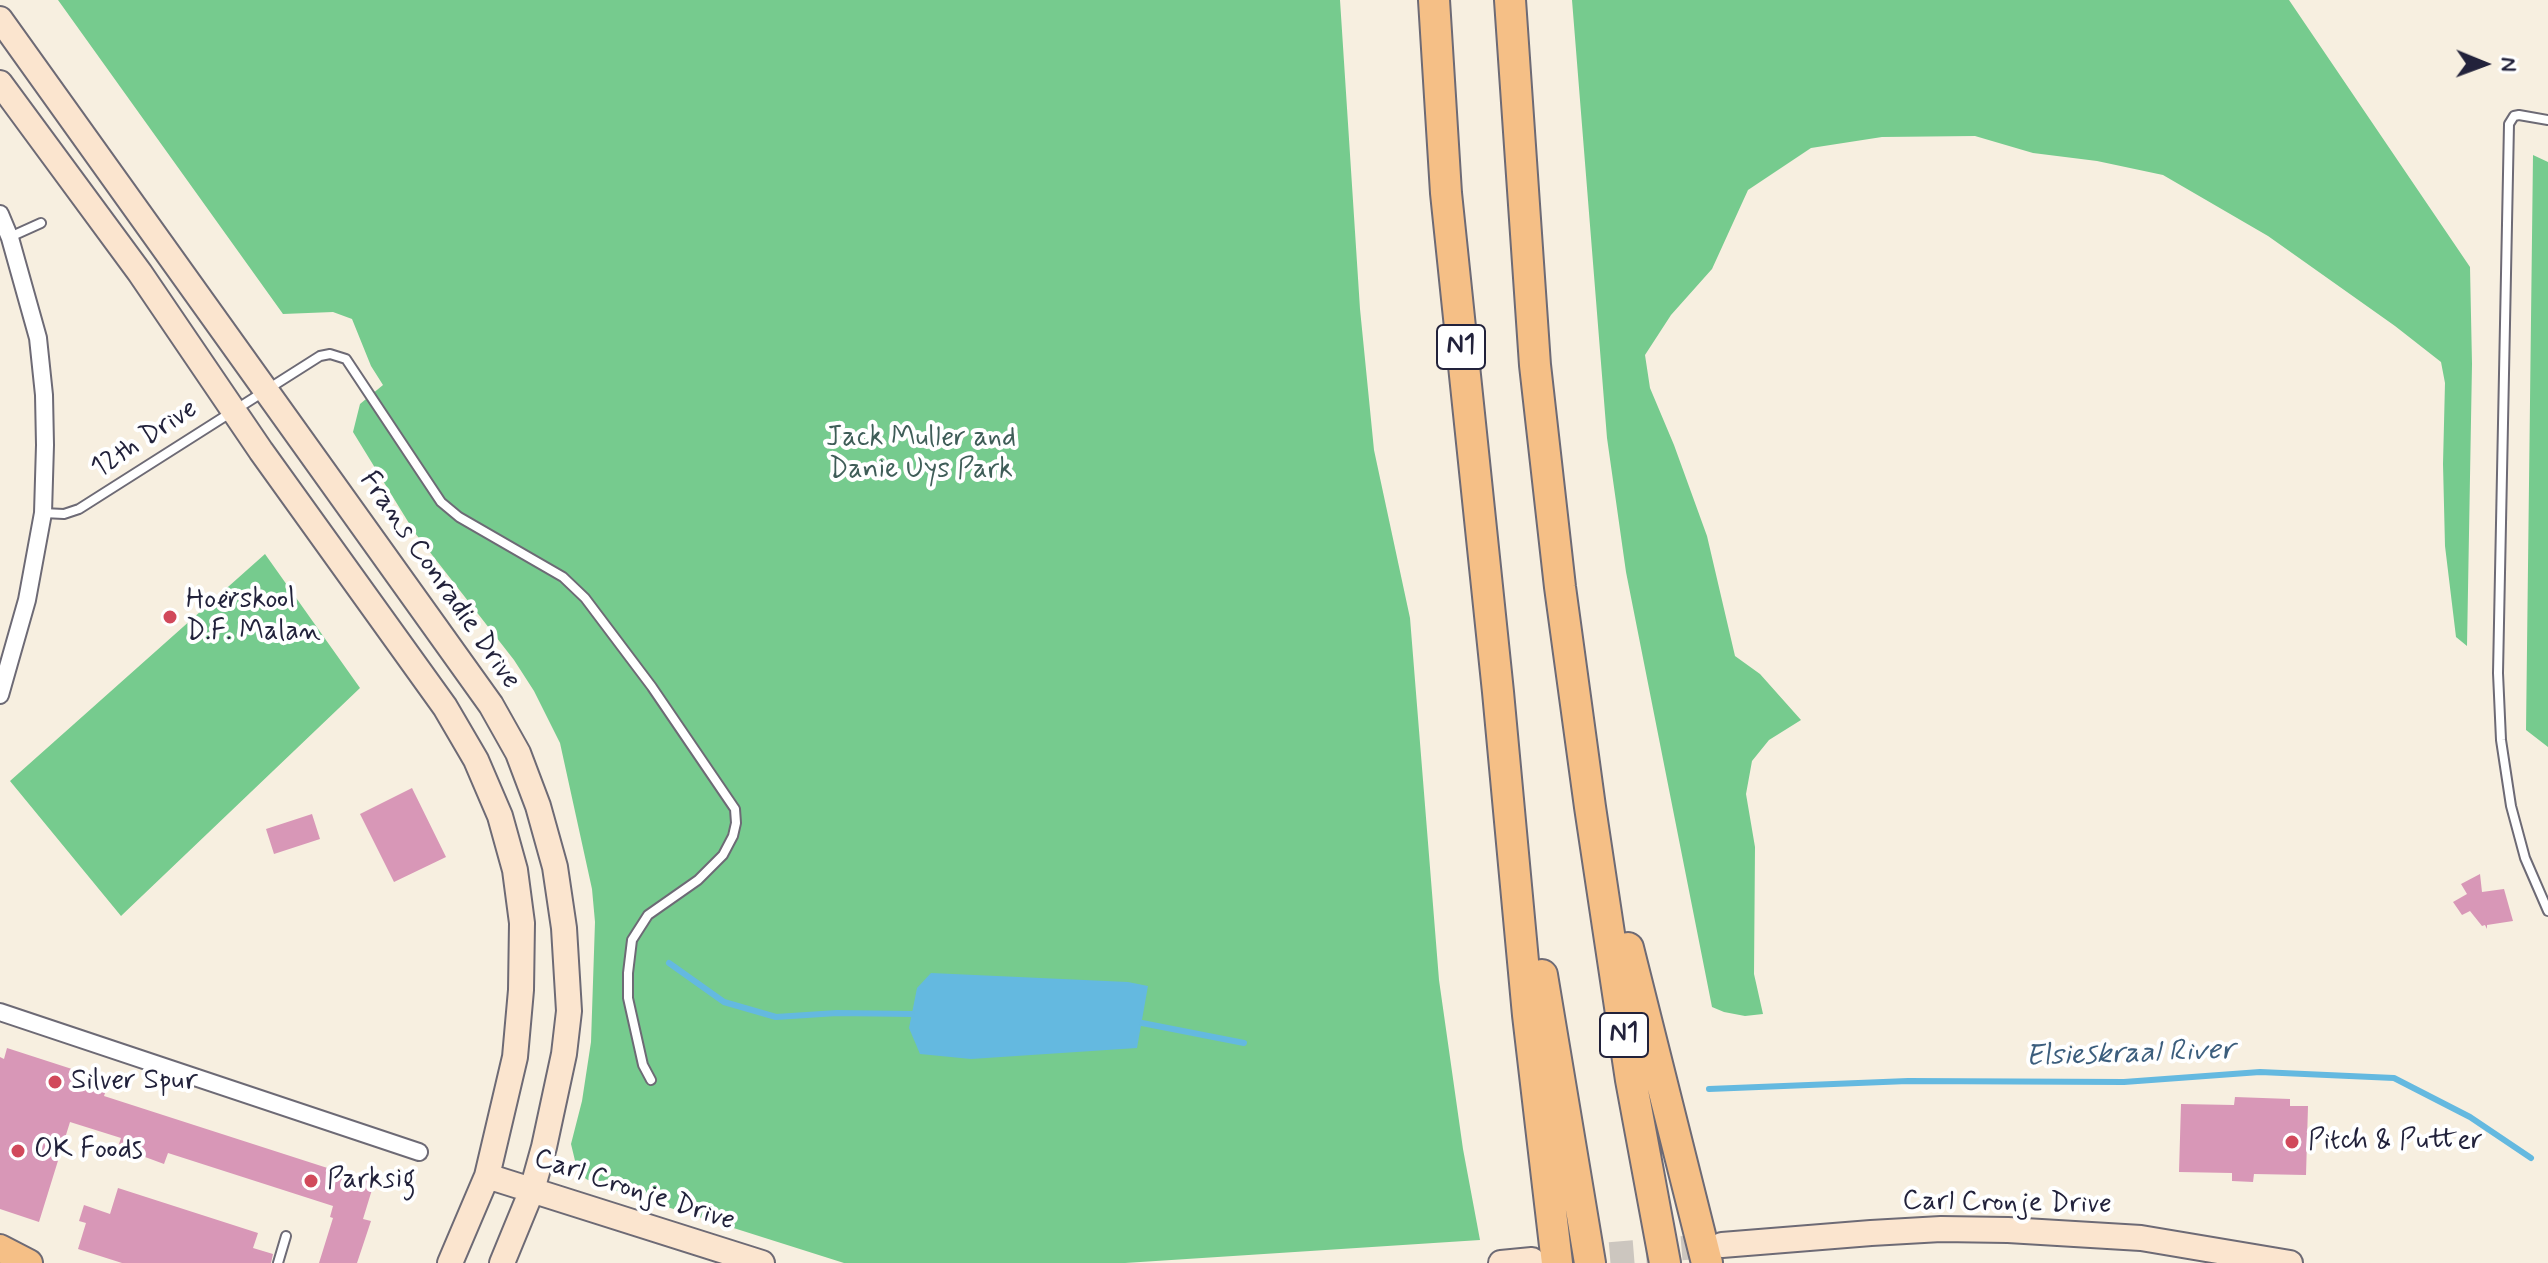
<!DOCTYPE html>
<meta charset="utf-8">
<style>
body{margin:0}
#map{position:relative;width:2548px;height:1263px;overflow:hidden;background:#f7efe0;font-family:Mynerve,sans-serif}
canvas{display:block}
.north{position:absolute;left:2444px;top:24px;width:80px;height:80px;-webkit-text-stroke:6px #fff;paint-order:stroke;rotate:91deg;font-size:22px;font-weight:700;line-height:32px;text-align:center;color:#22223b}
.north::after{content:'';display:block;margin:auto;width:28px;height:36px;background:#22223b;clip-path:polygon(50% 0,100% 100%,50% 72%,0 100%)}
</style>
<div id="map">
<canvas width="2548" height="1263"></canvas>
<div class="north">N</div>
</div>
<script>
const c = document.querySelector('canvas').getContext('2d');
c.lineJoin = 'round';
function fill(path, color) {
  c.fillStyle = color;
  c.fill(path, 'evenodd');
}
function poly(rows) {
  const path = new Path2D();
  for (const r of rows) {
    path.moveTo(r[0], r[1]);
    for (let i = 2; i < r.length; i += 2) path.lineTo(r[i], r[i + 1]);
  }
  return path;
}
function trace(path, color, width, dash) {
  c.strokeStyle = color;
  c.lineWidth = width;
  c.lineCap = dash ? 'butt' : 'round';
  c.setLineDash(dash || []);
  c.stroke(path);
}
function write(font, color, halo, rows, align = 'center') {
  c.font = font + ' Mynerve,sans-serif';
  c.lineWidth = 8;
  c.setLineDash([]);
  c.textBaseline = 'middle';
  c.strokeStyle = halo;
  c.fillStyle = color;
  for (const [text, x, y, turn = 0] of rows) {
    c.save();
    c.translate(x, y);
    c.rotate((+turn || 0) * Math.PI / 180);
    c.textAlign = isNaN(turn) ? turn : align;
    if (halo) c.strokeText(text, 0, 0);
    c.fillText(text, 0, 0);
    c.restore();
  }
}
fill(poly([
 [58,0,1340,0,1360,309,1374,450,1410,618,1439,980,1463,1149,1480,1240,1125,1263,844,1263,601,1186,586,1179,577,1169,571,1144,582,1101,591,1042,595,922,592,889,560,743,534,691,514,660,415,533,353,432,360,404,383,385,371,366,352,319,333,312,283,314],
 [1572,0,2289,0,2470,267,2472,364,2467,646,2456,637,2445,546,2443,464,2445,383,2441,362,2395,326,2268,236,2163,175,2097,161,2033,153,1975,136,1882,137,1811,148,1748,190,1712,269,1671,315,1645,355,1650,388,1674,445,1707,536,1735,656,1760,674,1801,720,1769,740,1752,761,1746,794,1755,847,1754,974,1763,1014,1745,1016,1724,1012,1712,1007,1626,572,1607,438],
 [2533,155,2548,162,2548,747,2526,730],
 [265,554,360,688,121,916,10,781]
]), '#76cb8e');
fill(poly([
 [931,973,1128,982,1148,986,1137,1048,971,1059,920,1054,909,1028,917,988]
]), '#64b9e0');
trace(poly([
 [669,963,724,1002,776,1017,837,1013,912,1014],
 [1142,1023,1244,1043],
 [1709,1089,1908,1081,2124,1082,2260,1072,2394,1078,2470,1117,2531,1158]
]), '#64b9e0', 6);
fill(poly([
 [412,788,446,857,394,882,360,814],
 [312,814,320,839,274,854,266,829],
 [2480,874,2482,892,2504,889,2513,921,2487,925,2487,929,2485,925,2482,926,2470,911,2462,915,2453,902,2467,894,2461,884],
 [7,1048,109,1081,104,1096,374,1183,363,1219,371,1221,357,1263,319,1263,333,1218,330,1217,333,1206,168,1153,164,1164,118,1147,121,1138,70,1122,39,1222,0,1209,0,1057,4,1059],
 [2235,1097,2290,1099,2290,1106,2308,1106,2306,1175,2254,1174,2253,1182,2232,1181,2232,1173,2179,1172,2181,1104,2234,1105],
 [118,1188,258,1233,253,1248,273,1254,271,1263,122,1263,78,1249,86,1223,79,1221,84,1205,110,1214]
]), '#d897b7');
trace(poly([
 [1538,1260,1721,1245]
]), '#ccc6bf', 24, [24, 12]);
const service = poly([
 [2548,120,2519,115,2514,116,2509,124,2498,673,2501,740,2511,806,2525,858,2548,911],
 [10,237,41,223],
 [43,513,64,514,79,509,320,356,330,354,346,359,441,502,459,517,563,577,585,598,652,687,735,809,736,823,733,836,723,855,698,880,648,915,632,940,628,973,628,998,643,1065,651,1080],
 [278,1263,286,1236]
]);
const minor = poly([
 [0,214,10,238,38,338,44,395,45,445,43,513,27,600,0,695],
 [0,1012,419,1152]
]);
const secondary = poly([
 [0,19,491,705,518,753,538,806,555,867,564,928,569,1011,564,1054,544,1147,532,1190,502,1263],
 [0,83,140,273,261,451,445,707,476,760,500,816,515,870,522,923,521,990,515,1057,487,1176,450,1263],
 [487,1176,762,1263],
 [1722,1245,1871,1233,1941,1229,2008,1230,2141,1238,2290,1263],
 [1501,1263,1532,1260]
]);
const primary = poly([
 [0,1248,29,1263]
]);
const motorway = poly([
 [1434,0,1446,193,1498,692,1528,1015,1557,1263],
 [1510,0,1535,365,1560,587,1590,807,1631,1080,1665,1263],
 [1628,948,1707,1263],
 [1542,975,1590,1263]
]);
trace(service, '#6d6a75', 12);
trace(minor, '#6d6a75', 20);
trace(secondary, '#6d6a75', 28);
trace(primary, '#6d6a75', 30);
trace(motorway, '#6d6a75', 34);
trace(service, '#fff', 8);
trace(minor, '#fff', 16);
trace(secondary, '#fbe5cf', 24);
trace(primary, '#f5bf86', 26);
trace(motorway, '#f5bf86', 30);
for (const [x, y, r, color] of [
 [170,617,8,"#d1495b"],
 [55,1082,8,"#d1495b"],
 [2292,1142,8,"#d1495b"],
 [18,1151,8,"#d1495b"],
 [311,1181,8,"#d1495b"]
]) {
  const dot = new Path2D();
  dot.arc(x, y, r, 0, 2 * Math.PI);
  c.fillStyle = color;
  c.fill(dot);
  trace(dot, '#fff', 3);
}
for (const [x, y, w] of [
 [1461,347,48],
 [1624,1035,48]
]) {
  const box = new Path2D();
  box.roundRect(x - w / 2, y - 22, w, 44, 6);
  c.fillStyle = '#fff';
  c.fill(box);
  trace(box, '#22223b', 2);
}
write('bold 26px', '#22223b', null, [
 ["N1",1461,347],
 ["N1",1624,1035]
]);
write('28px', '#3f5d58', '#fff', [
 ["Jack Muller and",921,439],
 ["Danie Uys Park",921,471]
]);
write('28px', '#22223b', '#fff', [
 ["12th Drive",145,440,-33],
 ["Frans Conradie Drive",439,581,55],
 ["Carl Cronje Drive",634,1191,18],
 ["Carl Cronje Drive",2007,1204,1]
]);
write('28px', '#22223b', '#fff', [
 ["Hoërskool",186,601],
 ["D.F. Malan",186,633],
 ["Silver Spur",71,1082],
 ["Pitch & Putter",2308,1142],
 ["OK Foods",34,1151],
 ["Parksig",327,1181]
], 'left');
write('italic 30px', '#3c5e7d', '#fff', [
 ["Elsieskraal River",2130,1055,-2]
]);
</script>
